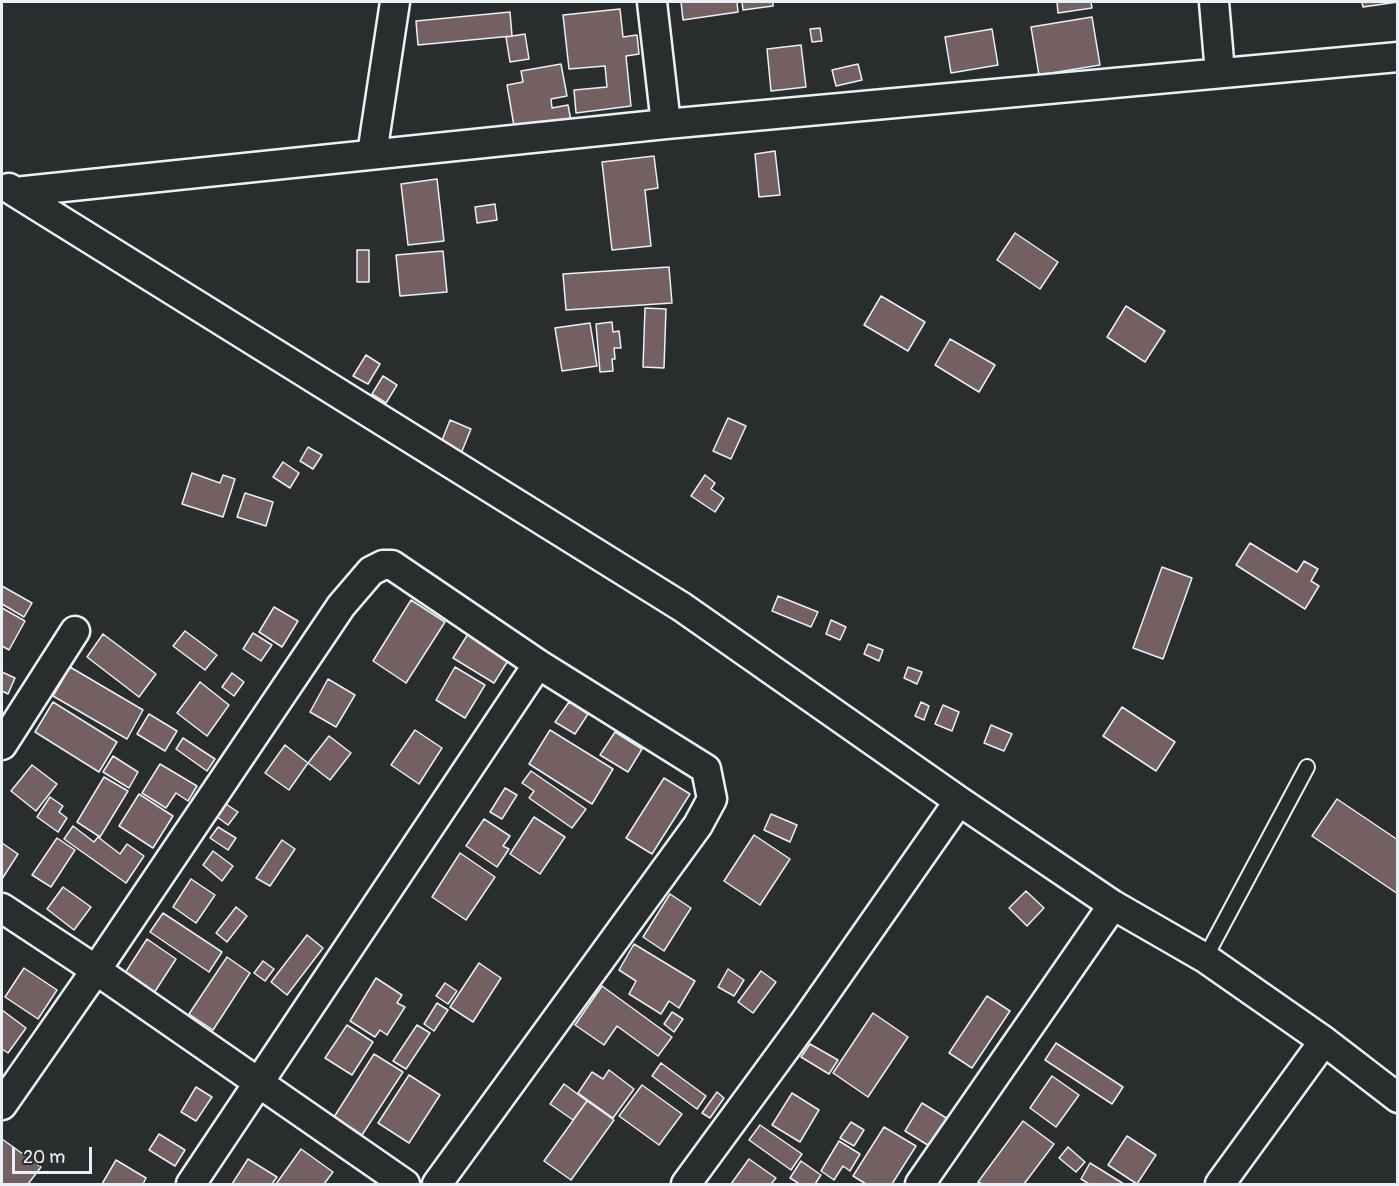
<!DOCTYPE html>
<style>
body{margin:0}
#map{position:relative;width:1399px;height:1186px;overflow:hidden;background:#2a2d2e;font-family:Pangolin,sans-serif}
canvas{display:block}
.frame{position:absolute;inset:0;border:3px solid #e8f1f8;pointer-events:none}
.scale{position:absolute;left:12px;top:1147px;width:80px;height:27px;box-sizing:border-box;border:3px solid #e8f1f8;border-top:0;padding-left:8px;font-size:18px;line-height:21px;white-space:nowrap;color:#e8f1f8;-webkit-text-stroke:4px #2a2d2e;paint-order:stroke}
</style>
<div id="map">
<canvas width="1399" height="1186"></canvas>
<div class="frame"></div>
<div class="scale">20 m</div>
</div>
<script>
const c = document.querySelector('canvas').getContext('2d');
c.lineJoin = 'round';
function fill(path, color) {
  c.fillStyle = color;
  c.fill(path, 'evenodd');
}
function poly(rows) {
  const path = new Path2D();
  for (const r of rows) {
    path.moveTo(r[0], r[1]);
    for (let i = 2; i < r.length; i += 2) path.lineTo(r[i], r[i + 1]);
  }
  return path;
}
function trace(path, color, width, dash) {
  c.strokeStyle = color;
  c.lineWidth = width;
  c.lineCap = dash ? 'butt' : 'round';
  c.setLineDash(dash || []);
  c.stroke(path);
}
const building = poly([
 [681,2,737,2,738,12,683,20,681,2],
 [742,2,773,2,773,6,743,10,742,2],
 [1057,2,1091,2,1092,8,1058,13,1057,2],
 [1362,2,1398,2,1363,7,1362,2],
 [620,9,623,37,637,35,639,54,626,56,631,106,576,113,574,90,607,87,605,66,569,69,563,15,620,9],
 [510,12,512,36,418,45,416,21,510,12],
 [1092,17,1100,65,1039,75,1031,27,1092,17],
 [820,28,822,41,812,42,810,29,820,28],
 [992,29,998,65,951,73,945,37,992,29],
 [525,34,529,59,510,62,506,37,525,34],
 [801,45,806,87,771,91,767,49,801,45],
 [561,64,567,96,551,99,552,108,568,105,571,121,515,132,507,85,523,82,521,71,561,64],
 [858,64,862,80,836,86,832,70,858,64],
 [775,151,780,195,759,197,755,154,775,151],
 [654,156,658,188,645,190,651,246,612,250,602,162,654,156],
 [437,179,444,241,408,245,401,184,437,179],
 [495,204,497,220,477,223,475,207,495,204],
 [1015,233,1058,262,1040,289,997,260,1015,233],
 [357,250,369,250,369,282,357,282,357,250],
 [443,251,447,292,400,296,396,255,443,251],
 [669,267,672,303,566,310,563,274,669,267],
 [881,296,925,322,908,351,864,325,881,296],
 [1126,306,1165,331,1145,362,1107,337,1126,306],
 [645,308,666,309,664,368,643,367,645,308],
 [612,322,613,332,619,331,621,348,614,348,615,359,612,359,613,371,600,372,596,324,612,322],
 [590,323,597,366,562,371,555,328,590,323],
 [950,339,995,365,979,392,935,365,950,339],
 [366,355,380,364,368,384,353,376,366,355],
 [383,376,397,385,386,403,372,394,383,376],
 [728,418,746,426,731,459,713,451,728,418],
 [450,420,471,429,460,456,439,448,450,420],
 [308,447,322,455,313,469,300,461,308,447],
 [283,462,299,473,290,488,273,477,283,462],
 [192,473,220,483,223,475,235,479,223,517,182,504,192,473],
 [705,475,715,483,711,489,724,498,715,512,691,496,705,475],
 [245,493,273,502,266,526,237,517,245,493],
 [1250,543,1297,572,1304,561,1318,569,1311,581,1319,586,1305,609,1236,565,1250,543],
 [1162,567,1192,578,1163,659,1133,648,1162,567],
 [2,586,32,603,24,617,2,604,2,586],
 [778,596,818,612,811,627,772,611,778,596],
 [411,600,445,622,406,683,373,661,411,600],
 [274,607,298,621,282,647,259,632,274,607],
 [2,608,25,621,9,650,2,646,2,608],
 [831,620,846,627,840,640,826,634,831,620],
 [185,631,217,655,205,670,173,646,185,631],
 [253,633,272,645,261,661,243,649,253,633],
 [103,634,156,674,139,697,87,657,103,634],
 [468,634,509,659,494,683,453,658,468,634],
 [868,644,883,650,879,661,864,654,868,644],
 [70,667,143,710,127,739,53,696,70,667],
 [455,667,485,685,465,718,436,700,455,667],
 [908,667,922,672,917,684,904,678,908,667],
 [2,672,15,678,8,694,2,691,2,672],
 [232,673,244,682,234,696,222,687,232,673],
 [328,679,355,695,336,727,310,712,328,679],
 [200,682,229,705,207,736,177,713,200,682],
 [53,702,117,742,99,772,35,732,53,702],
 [569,702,588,714,575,734,555,722,569,702],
 [921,702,929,706,924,720,915,716,921,702],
 [943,705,959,712,952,731,935,724,943,705],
 [1122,707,1175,742,1156,771,1103,736,1122,707],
 [149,714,177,731,165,751,137,734,149,714],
 [991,725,1012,734,1004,751,984,743,991,725],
 [415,730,442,748,419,784,391,765,415,730],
 [550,730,613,769,592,804,529,764,550,730],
 [615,732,642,749,628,772,600,755,615,732],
 [329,736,351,753,330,780,308,763,329,736],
 [183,738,215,759,207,771,176,749,183,738],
 [285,745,308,763,289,790,265,773,285,745],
 [113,756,138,772,129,788,103,772,113,756],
 [160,764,197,786,188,801,176,793,166,808,142,793,160,764],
 [32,765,57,784,36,811,11,791,32,765],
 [531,771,586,809,572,828,529,798,534,791,522,783,531,771],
 [104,777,128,791,100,837,77,822,104,777],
 [664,778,690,794,652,854,626,838,664,778],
 [505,788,517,795,502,819,490,812,505,788],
 [139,794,173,816,153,848,119,826,139,794],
 [50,797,63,806,59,812,67,818,58,832,37,817,50,797],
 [1337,799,1398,840,1398,894,1312,836,1337,799],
 [226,804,238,812,228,825,217,817,226,804],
 [771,814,797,825,790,842,764,830,771,814],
 [534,817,565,837,540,874,510,854,534,817],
 [484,819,510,836,503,846,509,849,497,867,466,846,484,819],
 [73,826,94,842,98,837,120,854,127,844,144,856,126,883,64,839,73,826],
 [218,827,236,838,228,850,210,838,218,827],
 [754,835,790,859,760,905,724,881,754,835],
 [57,838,75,850,51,887,32,875,57,838],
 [282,840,295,849,270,886,256,878,282,840],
 [2,843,18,854,2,879,2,843],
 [213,851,233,866,222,881,203,865,213,851],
 [460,853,495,877,466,920,432,897,460,853],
 [191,879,215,895,196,923,173,907,191,879],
 [63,887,91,907,74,930,47,909,63,887],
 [1026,891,1044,908,1027,926,1009,908,1026,891],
 [670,894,691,908,664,951,643,937,670,894],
 [236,907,247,916,227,942,216,933,236,907],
 [163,913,222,952,209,972,150,932,163,913],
 [307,935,323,948,287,995,271,982,307,935],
 [147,939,176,959,154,993,125,973,147,939],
 [634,944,695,981,679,1008,669,1001,661,1014,629,994,636,981,619,970,634,944],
 [227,957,250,973,213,1030,189,1014,227,957],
 [263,961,274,969,265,981,254,973,263,961],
 [479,963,501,978,473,1022,450,1007,479,963],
 [24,968,57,990,38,1019,5,997,24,968],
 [728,969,744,980,734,996,718,987,728,969],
 [761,971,776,982,753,1013,738,1002,761,971],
 [376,978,402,995,397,1003,405,1007,387,1035,380,1030,375,1037,350,1021,376,978],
 [445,983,457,991,448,1004,436,996,445,983],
 [602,986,672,1037,658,1056,617,1026,604,1045,575,1025,602,986],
 [987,996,1010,1011,972,1068,949,1053,987,996],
 [437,1003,448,1010,434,1031,424,1024,437,1003],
 [2,1010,26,1028,8,1053,2,1049,2,1010],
 [672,1012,683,1019,674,1032,664,1024,672,1012],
 [873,1013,908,1037,868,1097,833,1073,873,1013],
 [347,1025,373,1042,352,1075,325,1058,347,1025],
 [417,1025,430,1033,406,1069,393,1061,417,1025],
 [1056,1043,1123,1087,1112,1104,1045,1060,1056,1043],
 [810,1044,838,1060,829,1074,801,1057,810,1044],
 [374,1054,403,1072,362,1135,334,1117,374,1054],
 [661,1063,706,1096,697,1109,652,1076,661,1063],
 [609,1070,634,1089,613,1118,578,1093,592,1072,603,1079,609,1070],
 [409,1075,440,1095,409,1143,378,1123,409,1075],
 [1052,1076,1079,1095,1056,1127,1030,1108,1052,1076],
 [564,1084,587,1101,573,1120,550,1104,564,1084],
 [642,1085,682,1114,659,1145,619,1116,642,1085],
 [196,1087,212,1097,196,1121,181,1112,196,1087],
 [717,1092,724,1098,710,1118,702,1113,717,1092],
 [792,1093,819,1110,800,1142,772,1125,792,1093],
 [587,1101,614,1120,571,1180,544,1161,587,1101],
 [922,1103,948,1119,931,1147,905,1131,922,1103],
 [1023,1121,1054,1144,1024,1184,982,1184,978,1182,1023,1121],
 [851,1122,864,1130,854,1146,840,1138,851,1122],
 [760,1125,802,1154,791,1170,749,1140,760,1125],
 [884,1127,916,1146,892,1184,866,1184,853,1176,884,1127],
 [159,1134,185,1150,175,1166,149,1150,159,1134],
 [1127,1136,1156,1155,1137,1184,1108,1165,1127,1136],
 [2,1139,41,1167,28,1184,2,1184,2,1139],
 [839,1141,860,1154,850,1171,843,1166,834,1180,821,1171,839,1141],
 [1068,1147,1085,1162,1076,1172,1059,1158,1068,1147],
 [301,1149,333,1172,324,1184,276,1184,301,1149],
 [248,1159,277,1177,272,1184,232,1184,248,1159],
 [749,1159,776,1178,771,1184,731,1184,749,1159],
 [116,1160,146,1178,143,1184,102,1184,116,1160],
 [801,1161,821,1175,815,1184,797,1184,798,1183,790,1178,801,1161],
 [1090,1163,1124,1184,1089,1184,1081,1179,1090,1163]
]);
fill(building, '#746060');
trace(building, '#e8f1f8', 1.5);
const lane = poly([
 [1205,958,1307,767]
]);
const street = poly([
 [652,2,666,124],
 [1214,2,1220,73],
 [372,154,395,2],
 [9,188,15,192,666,124,1398,57],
 [15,192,682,607,959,801,1113,905,1205,958,1324,1041,1398,1098],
 [2,745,75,631],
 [2,908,96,970,405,1184],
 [2,1105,96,970,341,606,371,571,383,565,392,565,538,664,706,769,712,799,698,825,437,1184],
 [191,1184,538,664],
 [686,1184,804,1023,959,801],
 [920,1184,1113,905],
 [1220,1184,1324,1041]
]);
trace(lane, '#e8f1f8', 18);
trace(street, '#e8f1f8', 33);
trace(lane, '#2a2d2e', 14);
trace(street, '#2a2d2e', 28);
</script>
